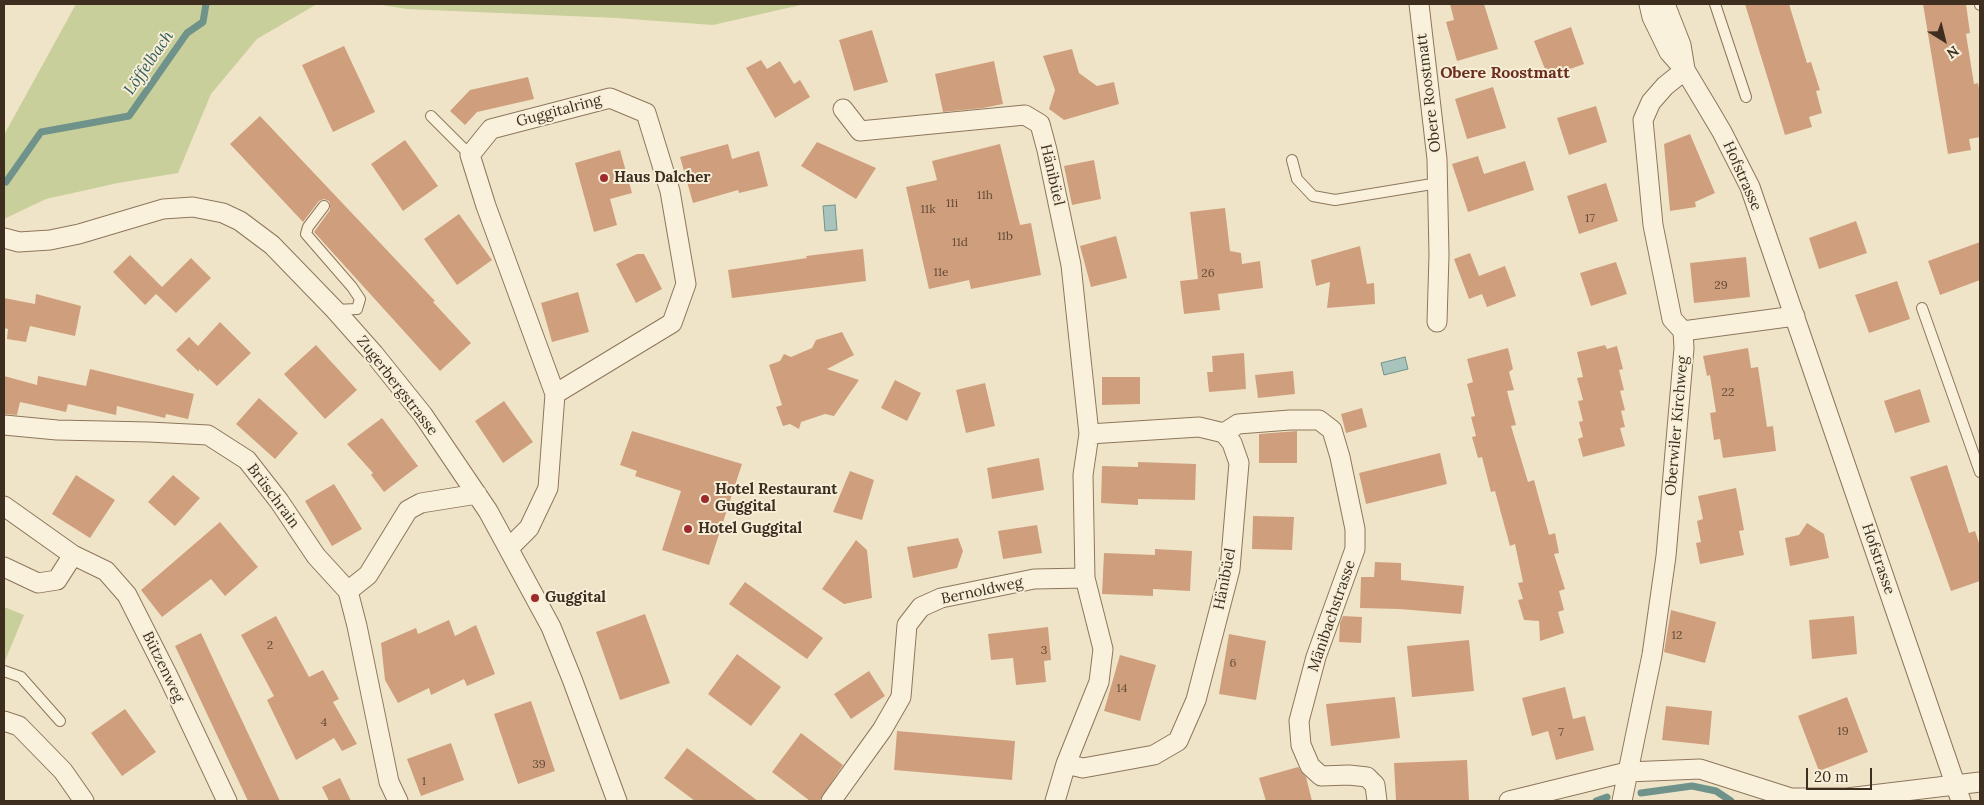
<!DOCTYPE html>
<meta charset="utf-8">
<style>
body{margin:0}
#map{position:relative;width:1984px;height:805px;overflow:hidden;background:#f0e4c8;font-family:Lora,serif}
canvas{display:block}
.frame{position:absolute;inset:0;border:5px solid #3d2e20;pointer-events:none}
.north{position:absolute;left:1919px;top:15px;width:50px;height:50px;-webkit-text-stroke:4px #f7eed8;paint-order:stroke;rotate:144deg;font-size:14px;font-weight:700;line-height:20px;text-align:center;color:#3d2e20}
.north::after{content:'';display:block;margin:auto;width:18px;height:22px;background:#3d2e20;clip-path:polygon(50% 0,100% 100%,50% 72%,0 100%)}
.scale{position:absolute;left:1806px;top:768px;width:66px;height:22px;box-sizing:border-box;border:2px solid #3d2e20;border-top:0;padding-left:6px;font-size:15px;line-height:18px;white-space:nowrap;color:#3d2e20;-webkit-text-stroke:4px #f7eed8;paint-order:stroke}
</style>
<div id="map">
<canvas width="1984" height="805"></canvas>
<div class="frame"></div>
<div class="north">N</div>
<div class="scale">20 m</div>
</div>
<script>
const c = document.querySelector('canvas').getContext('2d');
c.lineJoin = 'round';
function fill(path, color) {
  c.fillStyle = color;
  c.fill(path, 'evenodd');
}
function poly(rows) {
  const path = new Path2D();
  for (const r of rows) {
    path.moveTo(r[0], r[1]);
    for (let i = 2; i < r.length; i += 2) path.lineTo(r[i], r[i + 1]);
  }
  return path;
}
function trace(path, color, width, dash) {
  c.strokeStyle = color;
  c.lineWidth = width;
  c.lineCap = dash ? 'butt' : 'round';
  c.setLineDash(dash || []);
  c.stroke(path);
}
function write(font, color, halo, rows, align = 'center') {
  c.font = font + ' Lora,serif';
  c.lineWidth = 4;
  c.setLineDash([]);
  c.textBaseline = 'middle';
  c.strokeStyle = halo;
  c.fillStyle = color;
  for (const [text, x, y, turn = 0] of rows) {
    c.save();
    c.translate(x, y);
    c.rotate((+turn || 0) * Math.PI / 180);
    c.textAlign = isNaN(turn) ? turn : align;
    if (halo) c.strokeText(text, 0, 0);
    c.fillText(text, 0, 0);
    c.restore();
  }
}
fill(poly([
 [76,4,317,4,257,39,211,94,178,173,118,183,46,199,4,219,4,135],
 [375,4,805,4,713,25,616,18,407,9],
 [4,607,24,615,5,661,4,661]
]), '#c9cf9b');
const water = poly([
 [835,205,837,230,825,231,823,206,835,205],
 [1405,357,1408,369,1384,375,1381,363,1405,357]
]);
fill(water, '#a9c4bc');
trace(water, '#6f938a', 1);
trace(poly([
 [6,182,41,132,129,116,187,33,203,22,206,4],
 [1641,793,1692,786,1716,791,1731,801],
 [1596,801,1607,797]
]), '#6f938a', 7);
fill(poly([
 [1450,4,1484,4,1498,49,1457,61,1446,22,1454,20],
 [1745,4,1789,4,1807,63,1811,62,1820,90,1816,91,1822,113,1809,117,1812,127,1785,135],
 [1923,4,1966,4,1970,33,1966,34,1974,84,1978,83,1980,94,1980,137,1969,139,1971,150,1948,154],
 [1571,27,1584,64,1548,77,1534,41],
 [872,30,888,82,854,91,839,40],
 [344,46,375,112,333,132,302,65],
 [1072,49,1079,73,1097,86,1114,82,1119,104,1064,120,1049,109,1055,90,1043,56],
 [761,60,767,69,780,61,794,84,800,80,810,97,775,118,746,68],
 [994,61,1003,104,983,108,943,112,935,74],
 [528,77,534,99,477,112,465,125,450,111,470,90],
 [1493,87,1506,128,1467,139,1455,99],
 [1596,106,1607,142,1569,155,1557,118],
 [260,116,435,301,433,302,471,343,440,371,314,232,330,210,330,204,329,201,324,199,319,201,303,222,230,144],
 [1690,134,1715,193,1695,202,1696,207,1670,211,1664,144],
 [405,140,438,186,403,211,371,164],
 [817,142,876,168,856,199,801,166],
 [728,144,732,159,759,151,768,186,739,193,738,190,693,203,680,157],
 [1000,144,1020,225,1031,223,1041,275,971,289,969,280,929,289,906,187,937,180,932,161],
 [620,150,632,193,610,199,617,225,594,232,575,163],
 [1478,156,1484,174,1525,161,1534,190,1468,212,1452,164],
 [1094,160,1101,199,1072,205,1064,166],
 [1606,183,1618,221,1579,234,1567,196],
 [1225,208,1230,251,1241,253,1242,264,1260,261,1263,288,1218,294,1220,310,1184,314,1180,281,1198,279,1190,212],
 [459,214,492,260,457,285,424,239],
 [1856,221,1867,253,1819,269,1809,238],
 [1116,236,1127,278,1091,287,1080,246],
 [1980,242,1980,280,1940,295,1928,261],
 [1360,246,1367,284,1374,283,1375,304,1327,308,1330,282,1316,286,1311,260],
 [863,249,866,281,732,298,728,270,807,258,806,256],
 [1470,253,1479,276,1505,266,1516,296,1487,307,1482,294,1469,299,1454,259],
 [637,254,644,254,662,289,636,303,616,264],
 [130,255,162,287,191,258,211,278,176,313,156,294,145,305,113,272],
 [1746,257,1750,297,1694,303,1690,263],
 [1616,262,1627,294,1591,306,1580,273],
 [1897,281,1910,319,1869,333,1855,295],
 [578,292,589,332,552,342,541,303],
 [36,294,81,306,75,336,30,326,26,342,7,339,8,329,4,328,4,298,35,304],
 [220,322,251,353,217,386,199,369,199,372,176,350,189,337,198,346],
 [842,332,854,355,827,369,859,380,834,416,825,414,801,422,799,429,790,424,783,426,776,407,782,405,769,365,780,361,784,354,791,357,812,348,816,340],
 [316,345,357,390,325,419,284,374],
 [1605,345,1607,349,1617,346,1623,369,1619,370,1624,390,1620,391,1625,410,1621,411,1625,427,1620,428,1625,446,1583,457,1578,439,1583,437,1579,422,1583,421,1578,401,1583,400,1577,378,1583,377,1577,352],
 [1508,348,1513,369,1509,372,1514,390,1507,391,1516,425,1511,426,1528,482,1534,480,1549,535,1555,533,1559,553,1554,554,1565,589,1559,591,1564,610,1558,612,1564,633,1540,641,1539,621,1524,620,1518,600,1523,599,1518,583,1523,582,1515,544,1510,546,1495,491,1491,492,1482,457,1478,458,1472,437,1476,436,1471,417,1475,416,1467,384,1473,382,1467,359],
 [1748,348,1751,368,1758,367,1767,427,1773,426,1776,451,1723,458,1720,439,1714,440,1710,413,1716,412,1710,375,1707,376,1703,356],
 [1244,353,1246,389,1209,392,1207,372,1213,372,1212,356],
 [90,369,194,394,188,419,166,414,165,418,117,406,116,415,68,404,66,412,20,402,17,415,4,414,4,376,37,385,38,376,86,386],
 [1293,371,1295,394,1258,398,1255,375],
 [1102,377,1140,377,1140,404,1102,405],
 [895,380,921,393,907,421,881,408],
 [985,383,995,426,966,433,956,390],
 [1920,389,1930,422,1895,433,1884,401],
 [259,398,298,433,275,459,236,424],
 [504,401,533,442,503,463,475,421],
 [1362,408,1367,427,1346,433,1341,414],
 [382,418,418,466,384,492,371,475,373,473,347,444],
 [632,431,742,464,709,565,662,550,681,491,635,476,637,471,620,465],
 [1297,431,1297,463,1259,463,1259,434],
 [1440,453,1447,484,1366,504,1359,473],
 [1039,458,1044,490,992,499,987,468],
 [1138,462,1196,464,1195,500,1138,499,1138,505,1101,503,1102,466,1138,467],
 [1947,465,1969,533,1975,531,1980,546,1980,581,1951,591,1910,477],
 [850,471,874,480,862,520,833,512],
 [76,475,115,500,90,538,52,514],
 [173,475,200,498,175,526,148,502],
 [334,484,362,529,332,546,305,501],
 [1736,488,1744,530,1739,531,1744,555,1700,564,1696,543,1701,542,1697,521,1703,519,1698,496],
 [1253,516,1294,517,1292,550,1252,549],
 [220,522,258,567,225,596,211,579,162,617,141,590],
 [1807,523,1824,534,1829,558,1790,566,1785,538,1799,535],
 [1037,525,1042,553,1003,559,998,531],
 [958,538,963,551,957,568,913,578,907,547],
 [856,540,867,550,872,598,844,604,822,589],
 [1155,549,1192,551,1190,591,1153,589,1153,596,1102,594,1104,553,1155,555],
 [1375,562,1401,563,1401,580,1464,586,1461,614,1399,609,1360,608,1361,577,1374,577],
 [745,582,823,638,807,659,729,604],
 [1671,610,1716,622,1705,663,1664,652],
 [645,614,670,683,620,700,596,632],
 [276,616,309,677,323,670,339,699,333,702,357,744,342,751,334,738,296,760,267,700,274,696,241,635],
 [1343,616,1362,617,1361,643,1339,642,1340,623],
 [1854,616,1857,654,1812,659,1809,620],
 [449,620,455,636,476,625,495,674,467,686,464,679,431,695,429,688,398,703,385,680,381,643,416,628,418,634],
 [1048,627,1051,660,1044,661,1046,682,1016,685,1013,658,991,660,988,634],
 [201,633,220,674,280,801,248,801,175,646],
 [1229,634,1266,641,1256,700,1219,694],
 [1469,640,1474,691,1412,697,1407,646],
 [737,654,781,687,751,726,708,694],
 [1120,655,1156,665,1140,721,1104,711],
 [869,671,885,696,851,719,834,694],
 [1565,687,1573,719,1585,716,1594,750,1556,760,1548,731,1532,736,1522,698],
 [1395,697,1400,738,1331,746,1326,704],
 [1847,697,1868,752,1819,771,1798,716],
 [531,701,555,771,518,784,494,714],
 [1666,706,1712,711,1709,745,1662,740],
 [125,709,156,752,122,776,91,733],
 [897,731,1015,741,1012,780,894,770],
 [801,733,843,765,819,801,810,801,772,772],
 [451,743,464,780,421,796,407,759],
 [687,748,758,801,695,801,664,778],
 [1467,760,1469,800,1396,801,1394,763],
 [1298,767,1306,777,1312,801,1266,801,1259,778],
 [340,778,351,801,329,801,322,787]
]), '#cf9f7d');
const lane = poly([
 [1715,4,1746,97],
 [1980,4,1980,5],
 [431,116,470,155],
 [1292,160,1297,179,1313,196,1335,200,1438,183],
 [324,206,308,227,306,234,352,287,360,299,357,309,335,310],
 [1922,308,1980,472],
 [4,671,21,677,60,721]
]);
const street = poly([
 [1419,4,1437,159,1439,255,1437,322],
 [1649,4,1652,17,1669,52,1685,70,1709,110,1722,132,1750,187,1961,801],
 [1665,4,1681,45,1685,69],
 [843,109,860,131,1025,115,1040,124,1047,150,1071,265,1089,434,1083,475,1085,578,1103,649,1099,682,1066,764,1055,801],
 [4,238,19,242,50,240,79,234,163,209,193,207,223,213,240,221,272,245,335,310,374,354,423,415,488,511,551,627,572,679,617,801],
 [1683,331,1795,316],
 [4,425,57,430,149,432,208,435,247,460,279,501,316,556,348,591,357,626,389,782,398,801],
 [1224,433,1238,424,1290,420,1319,420,1332,430,1340,457,1355,529,1355,549,1316,657,1299,721,1301,745,1310,766,1321,776,1349,775,1367,777,1375,785,1377,801],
 [4,506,73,555,57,580,38,583,4,567],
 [509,548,529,528,548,488,555,394,486,206,470,155,491,129,610,98,646,113,670,191,686,284,672,323,555,394],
 [73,555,106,571,127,595,168,676,227,801],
 [348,591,368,575,408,510,421,503,477,494],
 [4,721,19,726,63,771,84,801],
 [1066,764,1083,768,1154,755,1178,741,1196,700,1230,569,1239,463,1232,443,1224,433,1199,427,1089,434],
 [831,801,882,730,901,697,907,625,921,607,941,598,1034,579,1085,578],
 [1509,801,1627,772,1700,769,1791,798,1847,798,1980,782],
 [1622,801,1652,655,1666,556,1684,348,1683,331,1672,319,1653,225,1643,120,1651,102,1665,86,1685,70]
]);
trace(lane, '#8d765c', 12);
trace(street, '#8d765c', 21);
trace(lane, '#faf1dc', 10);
trace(street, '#faf1dc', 19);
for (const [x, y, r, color] of [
 [604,178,5,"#9e2a2b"],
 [705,499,5,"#9e2a2b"],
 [688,529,5,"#9e2a2b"],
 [535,598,5,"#9e2a2b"]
]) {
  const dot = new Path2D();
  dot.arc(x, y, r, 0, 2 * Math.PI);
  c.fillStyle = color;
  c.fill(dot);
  trace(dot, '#f7eed8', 2);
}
write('12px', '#624a37', null, [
 ["11h",985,196],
 ["11i",952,204],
 ["11k",928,210],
 ["17",1590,219],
 ["11b",1005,237],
 ["11d",960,243],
 ["11e",941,273],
 ["26",1208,274],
 ["29",1721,286],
 ["22",1728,393],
 ["12",1677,636],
 ["2",270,646],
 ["3",1044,651],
 ["6",1233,664],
 ["14",1122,689],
 ["4",324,723],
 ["19",1843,732],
 ["7",1561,733],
 ["39",539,765],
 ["1",424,782]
]);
write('15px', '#3d2e20', '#f7eed8', [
 ["Obere Roostmatt",1429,93,-97],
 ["Guggitalring",559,111,-15],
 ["Hänibüel",1052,175,77],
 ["Hofstrasse",1742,176,66],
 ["Zugerbergstrasse",397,386,52],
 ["Oberwiler Kirchweg",1677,426,-85],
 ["Brüschrain",273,496,53],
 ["Hofstrasse",1878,559,71],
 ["Hänibüel",1225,579,-79],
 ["Bernoldweg",982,591,-12],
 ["Mänibachstrasse",1332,616,-71],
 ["Bützenweg",163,667,64]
]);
write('bold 15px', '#3d2e20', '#f7eed8', [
 ["Haus Dalcher",614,178],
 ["Hotel Restaurant",715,490],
 ["Guggital",715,507],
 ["Hotel Guggital",698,529],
 ["Guggital",545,598]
], 'left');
write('italic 16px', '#2f5d5a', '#f7eed8', [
 ["Löffelbach",149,63,-55]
]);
write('bold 16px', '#6b2e1e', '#f7eed8', [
 ["Obere Roostmatt",1505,73]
]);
</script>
